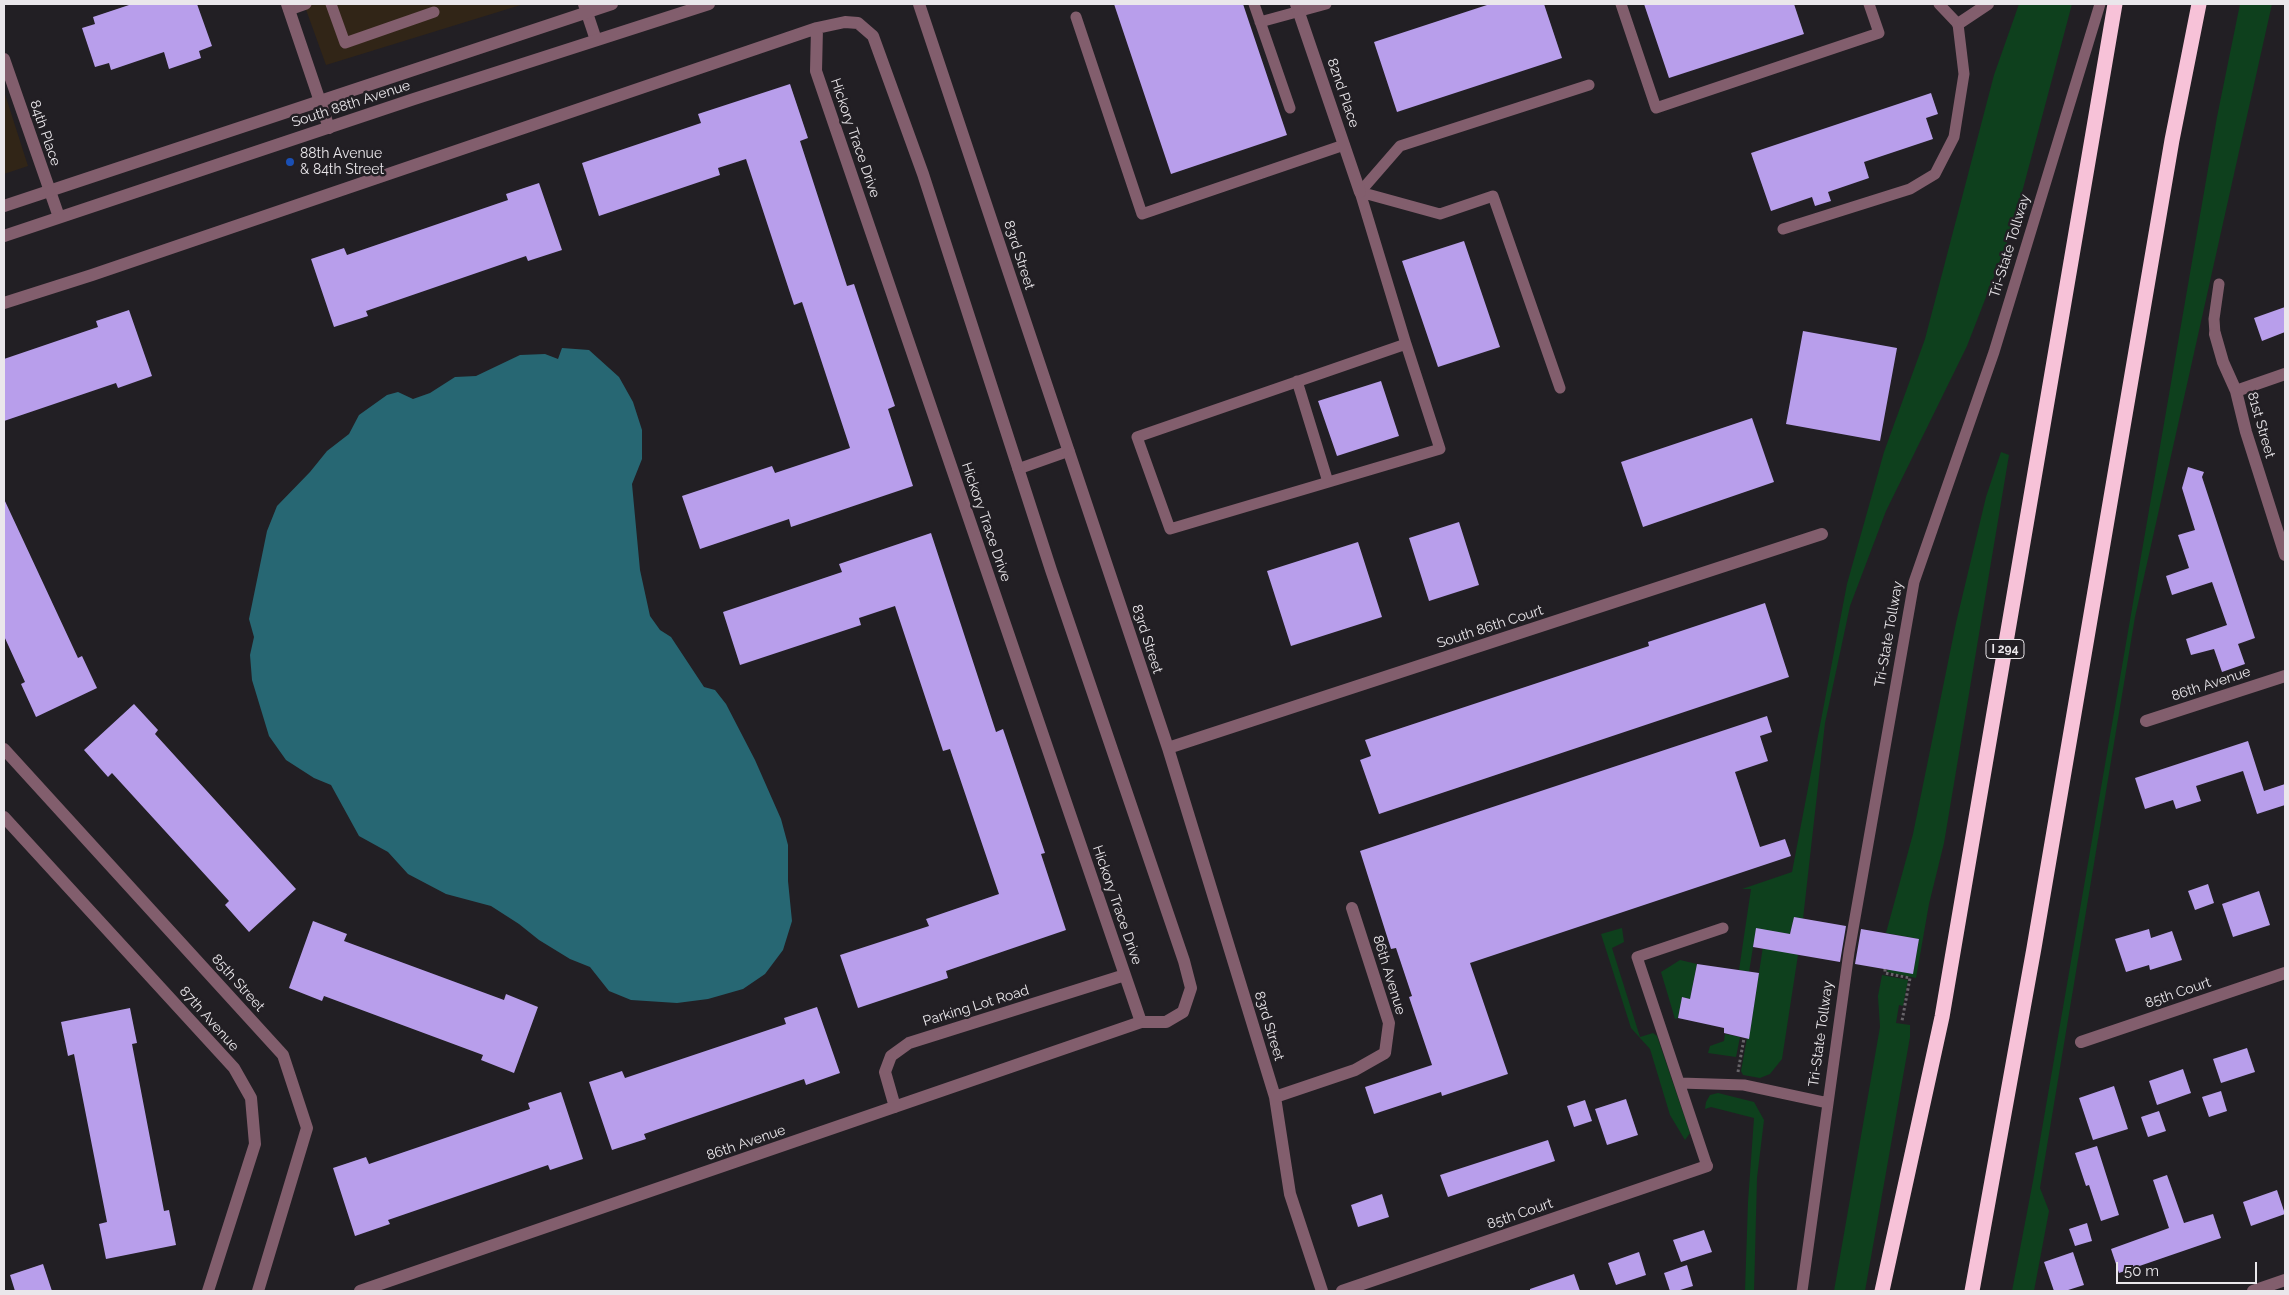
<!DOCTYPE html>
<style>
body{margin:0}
#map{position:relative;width:2289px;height:1295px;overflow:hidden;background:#221f24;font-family:Raleway,sans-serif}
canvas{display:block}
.frame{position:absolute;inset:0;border:5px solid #eae7eb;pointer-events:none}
.scale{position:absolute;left:2116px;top:1262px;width:141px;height:22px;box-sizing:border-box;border:2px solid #eae7eb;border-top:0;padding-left:6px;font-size:15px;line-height:18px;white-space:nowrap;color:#eae7eb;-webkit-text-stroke:4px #221f24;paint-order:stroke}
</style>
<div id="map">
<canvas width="2289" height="1295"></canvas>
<div class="frame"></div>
<div class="scale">50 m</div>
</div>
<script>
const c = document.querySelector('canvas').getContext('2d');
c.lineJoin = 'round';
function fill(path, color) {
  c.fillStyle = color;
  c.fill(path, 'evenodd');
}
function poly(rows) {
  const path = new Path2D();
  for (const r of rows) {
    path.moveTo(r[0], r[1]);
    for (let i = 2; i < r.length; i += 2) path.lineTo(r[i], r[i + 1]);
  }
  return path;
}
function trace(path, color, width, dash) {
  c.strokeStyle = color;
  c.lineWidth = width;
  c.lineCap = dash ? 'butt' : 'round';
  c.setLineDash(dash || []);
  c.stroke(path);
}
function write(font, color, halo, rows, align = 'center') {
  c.font = font + ' Raleway,sans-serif';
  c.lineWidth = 5;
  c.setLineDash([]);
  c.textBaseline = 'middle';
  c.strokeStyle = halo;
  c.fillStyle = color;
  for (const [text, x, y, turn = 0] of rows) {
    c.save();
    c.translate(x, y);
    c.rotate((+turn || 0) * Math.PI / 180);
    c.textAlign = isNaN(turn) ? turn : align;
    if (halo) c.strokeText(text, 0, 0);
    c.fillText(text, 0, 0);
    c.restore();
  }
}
fill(poly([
 [304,4,524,4,326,65],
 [4,91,28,166,4,174]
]), '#312517');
fill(poly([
 [2019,4,2072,4,2012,230,1967,346,1886,511,1850,606,1825,723,1803,919,1794,917,1790,934,1756,929,1749,972,1739,970,1751,889,1742,889,1792,872,1847,584,1884,452,1925,339,1994,75],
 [2240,4,2272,4,2135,617,2040,1188,2049,1211,2034,1291,2012,1291,2033,1181,2217,117],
 [2001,452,2009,455,1944,843,1929,904,1916,978,1887,972,1888,969,1913,973,1919,939,1886,933,1913,834,1956,623,1986,497],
 [1622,928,1624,942,1612,948,1640,1037,1653,1033,1657,1036,1690,1133,1685,1140,1670,1115,1650,1049,1631,1028,1601,934],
 [1764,940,1798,955,1782,1059,1770,1074,1760,1078,1743,1075,1741,1071,1747,1038,1749,1038],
 [1680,960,1697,964,1690,999,1682,997,1678,1018,1675,1019,1661,972],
 [1882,975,1908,980,1903,1006,1899,1005,1896,1023,1910,1025,1910,1037,1865,1291,1834,1291,1880,1027,1878,996],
 [1725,1034,1740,1037,1736,1057,1708,1053,1710,1046,1724,1041],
 [1718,1093,1754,1102,1764,1120,1757,1178,1754,1291,1745,1291,1748,1202,1754,1118,1711,1107,1705,1109,1706,1102,1710,1095]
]), '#0e401d');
fill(poly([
 [562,348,589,350,619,377,633,402,642,430,642,459,632,484,640,570,650,616,660,630,671,637,704,687,715,690,726,704,755,760,781,819,788,845,788,881,792,921,783,950,765,974,743,989,708,999,677,1003,631,1000,609,991,590,967,570,959,539,940,519,924,491,906,446,894,408,874,388,852,359,836,331,785,314,778,286,760,269,736,252,680,250,655,254,637,249,619,267,531,277,506,310,472,327,451,349,434,359,415,387,395,398,392,413,399,430,393,455,377,476,376,520,355,545,354,558,359]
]), '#276773');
fill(poly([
 [132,4,197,4,212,46,199,51,201,58,169,69,164,52,111,70,109,63,95,67,82,28,95,24,93,17],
 [1114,4,1243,4,1287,135,1171,174],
 [1490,4,1544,4,1562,58,1397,112,1374,42],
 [1644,4,1794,4,1804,34,1669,78],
 [790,84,808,138,800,141,847,286,854,284,895,406,888,409,913,486,791,527,789,519,700,549,682,496,772,466,775,473,850,448,802,302,794,305,746,159,718,168,720,175,599,216,582,163,701,123,698,114],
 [1931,93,1938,114,1926,118,1933,139,1864,162,1869,178,1828,192,1831,201,1815,206,1812,197,1771,211,1751,153],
 [539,183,562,250,528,261,526,256,366,311,368,316,334,327,311,259,344,248,347,255,508,200,506,194],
 [1464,241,1500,347,1438,367,1402,261],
 [2285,307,2285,332,2262,341,2254,318],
 [129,310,152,376,118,388,116,383,4,421,4,359,98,327,96,321],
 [1803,331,1897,348,1880,441,1786,424],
 [1381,381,1399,436,1337,456,1318,401],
 [1752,418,1774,482,1643,527,1621,462],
 [2188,467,2204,472,2202,477,2255,638,2238,644,2245,664,2222,672,2214,649,2191,655,2186,639,2227,625,2212,582,2172,595,2166,576,2189,568,2178,535,2195,530,2182,488],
 [4,499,78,658,82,656,97,688,36,717,21,684,25,682,4,636],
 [1459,522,1479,585,1429,601,1409,538],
 [931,533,996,732,1003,729,1045,853,1041,854,1066,930,946,971,948,978,858,1008,840,955,929,926,926,919,999,894,950,749,943,751,895,606,859,618,861,625,740,665,723,612,842,572,839,564],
 [1358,542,1382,617,1291,646,1267,571],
 [1765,603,1789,677,1379,814,1360,760,1371,756,1365,740,1649,646,1648,642],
 [134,704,158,730,155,734,296,889,249,932,225,905,229,901,112,773,108,777,84,750],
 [1767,716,1772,732,1760,736,1768,761,1735,772,1760,847,1785,839,1791,856,1470,963,1508,1074,1442,1096,1441,1092,1374,1114,1365,1087,1432,1065,1409,997,1412,996,1396,948,1391,949,1360,851],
 [2248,741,2264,791,2285,784,2285,805,2257,814,2243,771,2196,786,2201,801,2176,809,2173,800,2145,809,2135,778],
 [2208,884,2214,903,2195,910,2188,891],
 [2259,891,2270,925,2233,937,2222,904],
 [1794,917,1846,926,1840,962,1753,947,1756,928,1790,934],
 [313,921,347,934,344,941,504,1000,506,994,538,1007,514,1073,481,1060,483,1055,324,996,322,1001,289,988],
 [1861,929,1919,939,1913,974,1855,964],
 [2149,929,2151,938,2172,931,2182,960,2150,970,2149,965,2126,972,2115,939],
 [1697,964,1759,973,1749,1039,1724,1033,1724,1028,1678,1018,1682,997,1690,999],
 [817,1007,840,1073,806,1085,804,1079,644,1134,646,1139,612,1150,589,1082,622,1071,625,1078,786,1024,784,1018],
 [130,1008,137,1043,132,1044,164,1211,169,1210,176,1245,106,1259,99,1224,107,1222,74,1054,68,1056,61,1022],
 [2247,1048,2255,1072,2221,1083,2213,1059],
 [2183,1069,2191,1093,2157,1105,2149,1081],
 [2114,1086,2128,1129,2093,1140,2079,1098],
 [2221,1091,2227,1111,2209,1117,2202,1097],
 [561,1092,583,1159,550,1170,548,1165,388,1220,390,1224,355,1236,333,1168,366,1157,369,1164,530,1109,528,1103],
 [1626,1099,1638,1135,1607,1145,1595,1109],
 [1585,1100,1592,1121,1574,1127,1567,1106],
 [2159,1111,2166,1131,2148,1137,2141,1117],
 [1548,1140,1555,1161,1448,1197,1440,1175],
 [2097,1146,2119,1215,2101,1221,2089,1185,2086,1186,2075,1153],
 [2167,1175,2184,1223,2213,1214,2221,1238,2119,1273,2111,1249,2169,1228,2153,1180],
 [2277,1190,2285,1214,2251,1226,2243,1202],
 [1382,1194,1389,1217,1358,1227,1351,1205],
 [2087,1223,2092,1241,2075,1246,2069,1229],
 [1704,1230,1712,1252,1681,1262,1673,1240],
 [1639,1252,1646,1275,1616,1285,1608,1263],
 [2073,1252,2084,1285,2065,1291,2054,1291,2044,1262],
 [43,1264,52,1291,15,1291,10,1275],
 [1687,1265,1693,1286,1677,1291,1670,1291,1664,1273],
 [1574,1274,1580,1291,1530,1291,1530,1289]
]), '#b89eeb');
trace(poly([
 [1885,969,1885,973,1910,978,1902,1021],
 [1738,1072,1744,1038]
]), '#676469', 3, [2.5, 2.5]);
trace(poly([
 [331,4,345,43,434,12],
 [1254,4,1290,108],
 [1621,4,1656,108,1879,33,1869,4],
 [289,10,306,4],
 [1076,17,1142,214,1344,145],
 [1260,22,1326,4],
 [1360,192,1406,344,1137,437,1170,529,1440,449,1406,344],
 [1360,192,1440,214,1493,196,1560,388],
 [1360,192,1400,146,1589,85],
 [1783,229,1910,189,1935,174,1954,137,1964,74,1958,24,1939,4],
 [2215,334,2214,319,2219,284],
 [1297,381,1328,482],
 [1018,469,1069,451],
 [1680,1083,1744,1085,1828,1103],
 [1707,1166,1637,957,1723,928],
 [1802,1291,1849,952,1914,582,1994,352,2100,4]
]), '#825e6d', 11);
trace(poly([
 [287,4,329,128],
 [584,4,596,40],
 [919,4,1168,748,1275,1097,1290,1194,1322,1291],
 [1296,4,1360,192],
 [1958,24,1988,4],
 [817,28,816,71,1141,1022],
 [4,59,59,217],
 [4,303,92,275,817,28,845,22,858,23,873,36,923,174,1051,570,1184,961,1191,988,1183,1012,1166,1022,1141,1022,360,1291],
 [2215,334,2223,362,2236,391,2246,432,2285,555],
 [2236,391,2285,374],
 [2146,721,2285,676],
 [1168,748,1822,534],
 [4,749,283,1055,307,1128,258,1291],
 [4,817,234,1068,251,1098,255,1144,208,1291],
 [2081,1042,2285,973],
 [1275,1097,1355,1070,1385,1053,1389,1023,1352,908],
 [895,1107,885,1072,891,1056,909,1043,1125,975],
 [1342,1291,1707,1166],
 [2253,1291,2285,1280]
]), '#825e6d', 12);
trace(poly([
 [4,206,612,4],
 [4,236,414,99,709,4]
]), '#825e6d', 12);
trace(poly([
 [1882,1291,1942,1017,2115,4],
 [1972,1291,2034,948,2172,140,2199,4]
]), '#f7c2d8', 15);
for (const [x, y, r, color] of [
 [290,162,5,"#1a4fb4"]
]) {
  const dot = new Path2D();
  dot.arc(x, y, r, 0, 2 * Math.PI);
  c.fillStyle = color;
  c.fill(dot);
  trace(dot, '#221f24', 2);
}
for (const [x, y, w] of [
 [2005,649,38]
]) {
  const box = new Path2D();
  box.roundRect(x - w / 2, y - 9.5, w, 19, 4);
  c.fillStyle = '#221f24';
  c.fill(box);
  trace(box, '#eae7eb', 1);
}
write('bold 12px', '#eae7eb', null, [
 ["I 294",2005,649]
]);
write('14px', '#eae7eb', '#221f24', [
 ["82nd Place",1343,93,71],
 ["South 88th Avenue",351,104,-18],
 ["84th Place",45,133,71],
 ["Hickory Trace Drive",855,138,71],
 ["Tri-State Tollway",2010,246,-73],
 ["83rd Street",1019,255,72],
 ["81st Street",2261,425,74],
 ["Hickory Trace Drive",986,522,71],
 ["South 86th Court",1490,627,-18],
 ["Tri-State Tollway",1889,634,-80],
 ["83rd Street",1147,639,72],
 ["86th Avenue",2211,684,-18],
 ["Hickory Trace Drive",1117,905,71],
 ["86th Avenue",1389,975,73],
 ["85th Street",238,983,48],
 ["85th Court",2178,993,-19],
 ["Parking Lot Road",976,1006,-17],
 ["87th Avenue",209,1019,48],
 ["83rd Street",1269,1026,73],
 ["Tri-State Tollway",1821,1034,-82],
 ["86th Avenue",746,1143,-19],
 ["85th Court",1520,1214,-19]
]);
write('14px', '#eae7eb', '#221f24', [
 ["88th Avenue",300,154],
 ["& 84th Street",300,170]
], 'left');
</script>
